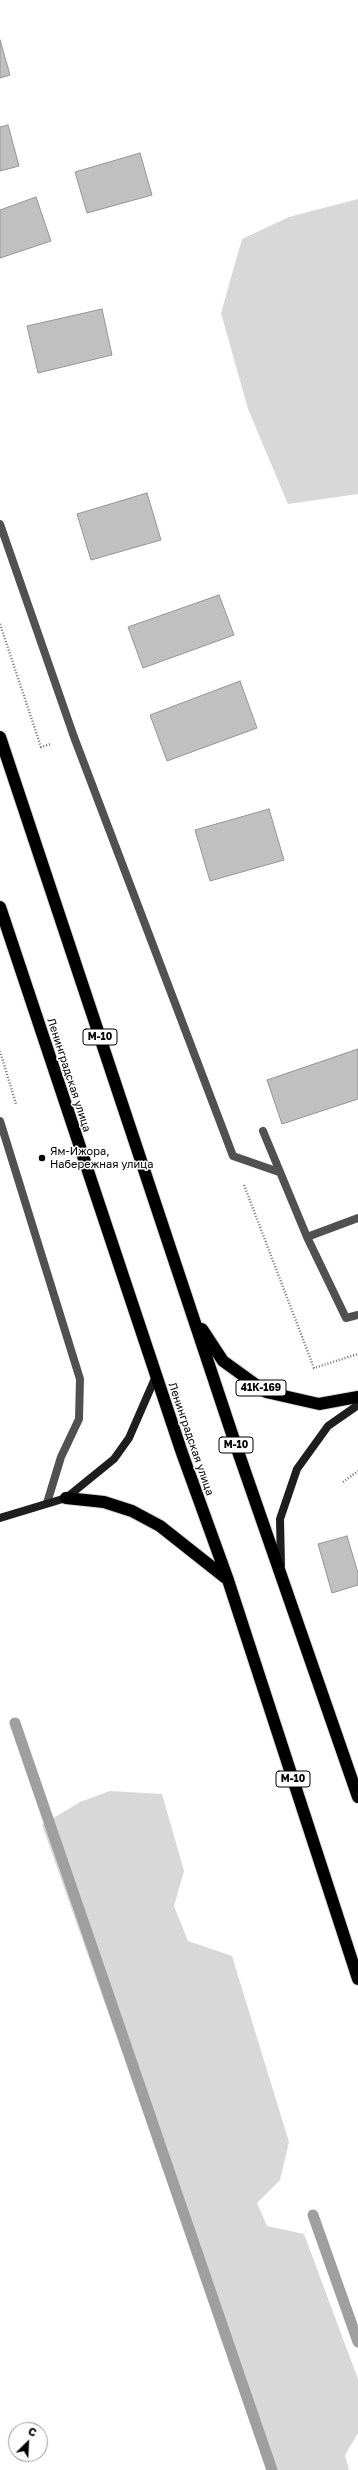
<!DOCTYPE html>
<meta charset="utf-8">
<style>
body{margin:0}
#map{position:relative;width:358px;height:2470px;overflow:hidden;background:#fff;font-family:"Golos Text",sans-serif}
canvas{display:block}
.north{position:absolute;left:8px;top:2422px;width:40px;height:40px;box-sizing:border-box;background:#fff;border:1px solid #999;border-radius:50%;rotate:24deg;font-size:11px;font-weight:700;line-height:16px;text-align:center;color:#000}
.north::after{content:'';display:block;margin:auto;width:14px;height:18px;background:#000;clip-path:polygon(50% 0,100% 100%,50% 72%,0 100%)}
</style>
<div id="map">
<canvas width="358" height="2470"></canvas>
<div class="north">С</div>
</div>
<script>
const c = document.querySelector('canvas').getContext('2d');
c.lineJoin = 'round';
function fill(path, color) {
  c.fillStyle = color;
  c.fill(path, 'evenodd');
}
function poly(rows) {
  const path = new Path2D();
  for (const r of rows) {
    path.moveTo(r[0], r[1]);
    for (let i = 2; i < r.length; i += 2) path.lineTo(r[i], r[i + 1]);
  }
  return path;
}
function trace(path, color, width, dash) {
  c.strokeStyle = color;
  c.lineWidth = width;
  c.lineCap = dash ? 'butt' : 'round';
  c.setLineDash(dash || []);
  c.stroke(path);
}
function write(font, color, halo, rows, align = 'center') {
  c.font = font + ' "Golos Text",sans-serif';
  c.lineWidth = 3;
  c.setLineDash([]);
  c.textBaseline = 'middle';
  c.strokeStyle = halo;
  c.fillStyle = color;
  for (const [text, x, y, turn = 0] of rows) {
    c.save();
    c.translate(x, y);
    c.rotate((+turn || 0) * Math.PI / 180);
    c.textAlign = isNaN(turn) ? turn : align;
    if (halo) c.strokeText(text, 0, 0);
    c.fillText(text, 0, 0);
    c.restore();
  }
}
fill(poly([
 [358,199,358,494,288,504,248,409,221,313,242,239,289,217],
 [110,1791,162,1794,184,1871,174,1906,188,1941,232,1956,289,2142,280,2180,257,2203,267,2226,304,2234,358,2379,358,2433,345,2455,349,2470,269,2470,42,1825,80,1802]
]), '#d8d8d8');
trace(poly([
 [15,1723,272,2470],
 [313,2215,358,2342]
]), '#9f9f9f', 11);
const building = poly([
 [0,40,10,75,0,78,0,40],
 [8,125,19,166,0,171,0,127,8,125],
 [140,153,152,195,87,213,75,172,140,153],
 [36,197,51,241,0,258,0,210,36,197],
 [102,309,112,355,38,373,27,326,102,309],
 [147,493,161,540,91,560,77,514,147,493],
 [219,595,234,635,143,668,128,627,219,595],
 [240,681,257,728,167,761,150,715,240,681],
 [269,809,284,860,210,881,195,830,269,809],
 [358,1049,358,1099,282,1124,267,1080,358,1049],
 [347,1536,358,1573,358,1585,332,1593,318,1544,347,1536]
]);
fill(building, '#c0c0c0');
trace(building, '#959595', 1);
const highway = poly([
 [0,737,233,1437,358,1797],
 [0,907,182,1453,228,1580,358,1979],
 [202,1329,223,1361,266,1392,319,1404,358,1397],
 [66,1498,104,1502,132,1511,160,1526,227,1579]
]);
trace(highway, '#dbdbdb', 14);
trace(poly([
 [0,624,41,747,51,744],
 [0,1051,16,1104],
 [244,1185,314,1368,358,1354],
 [343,1482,358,1471]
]), '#737373', 2.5, [1, 2]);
trace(poly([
 [0,524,74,737,233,1156,279,1172],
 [0,1121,80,1379,79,1419,61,1457,47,1503],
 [263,1131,307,1237,346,1318,358,1315],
 [307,1237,358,1218]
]), '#515151', 8);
trace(poly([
 [0,1518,66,1498,114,1459,129,1438,156,1376],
 [281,1565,280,1519,297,1469,328,1426,358,1405]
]), '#1e1e1e', 8);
trace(highway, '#000', 12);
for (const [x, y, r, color] of [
 [42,1158,4,"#000"]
]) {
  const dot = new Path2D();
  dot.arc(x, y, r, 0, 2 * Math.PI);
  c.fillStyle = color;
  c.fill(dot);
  trace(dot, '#fff', 1.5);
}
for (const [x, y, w] of [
 [100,1037,34],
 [261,1388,50],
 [236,1445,34],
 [293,1779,34]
]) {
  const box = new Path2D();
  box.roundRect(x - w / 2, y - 8, w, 16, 3);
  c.fillStyle = '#fff';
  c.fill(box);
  trace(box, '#000', 1);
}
write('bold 10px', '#000', null, [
 ["М-10",100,1037],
 ["41К-169",261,1388],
 ["М-10",236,1445],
 ["М-10",293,1779]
]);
write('11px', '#000', '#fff', [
 ["Ленинградская улица",69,1075,72],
 ["Ленинградская улица",191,1439,71]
]);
write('11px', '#000', '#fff', [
 ["Ям-Ижора,",50,1152],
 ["Набережная улица",50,1165]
], 'left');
</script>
